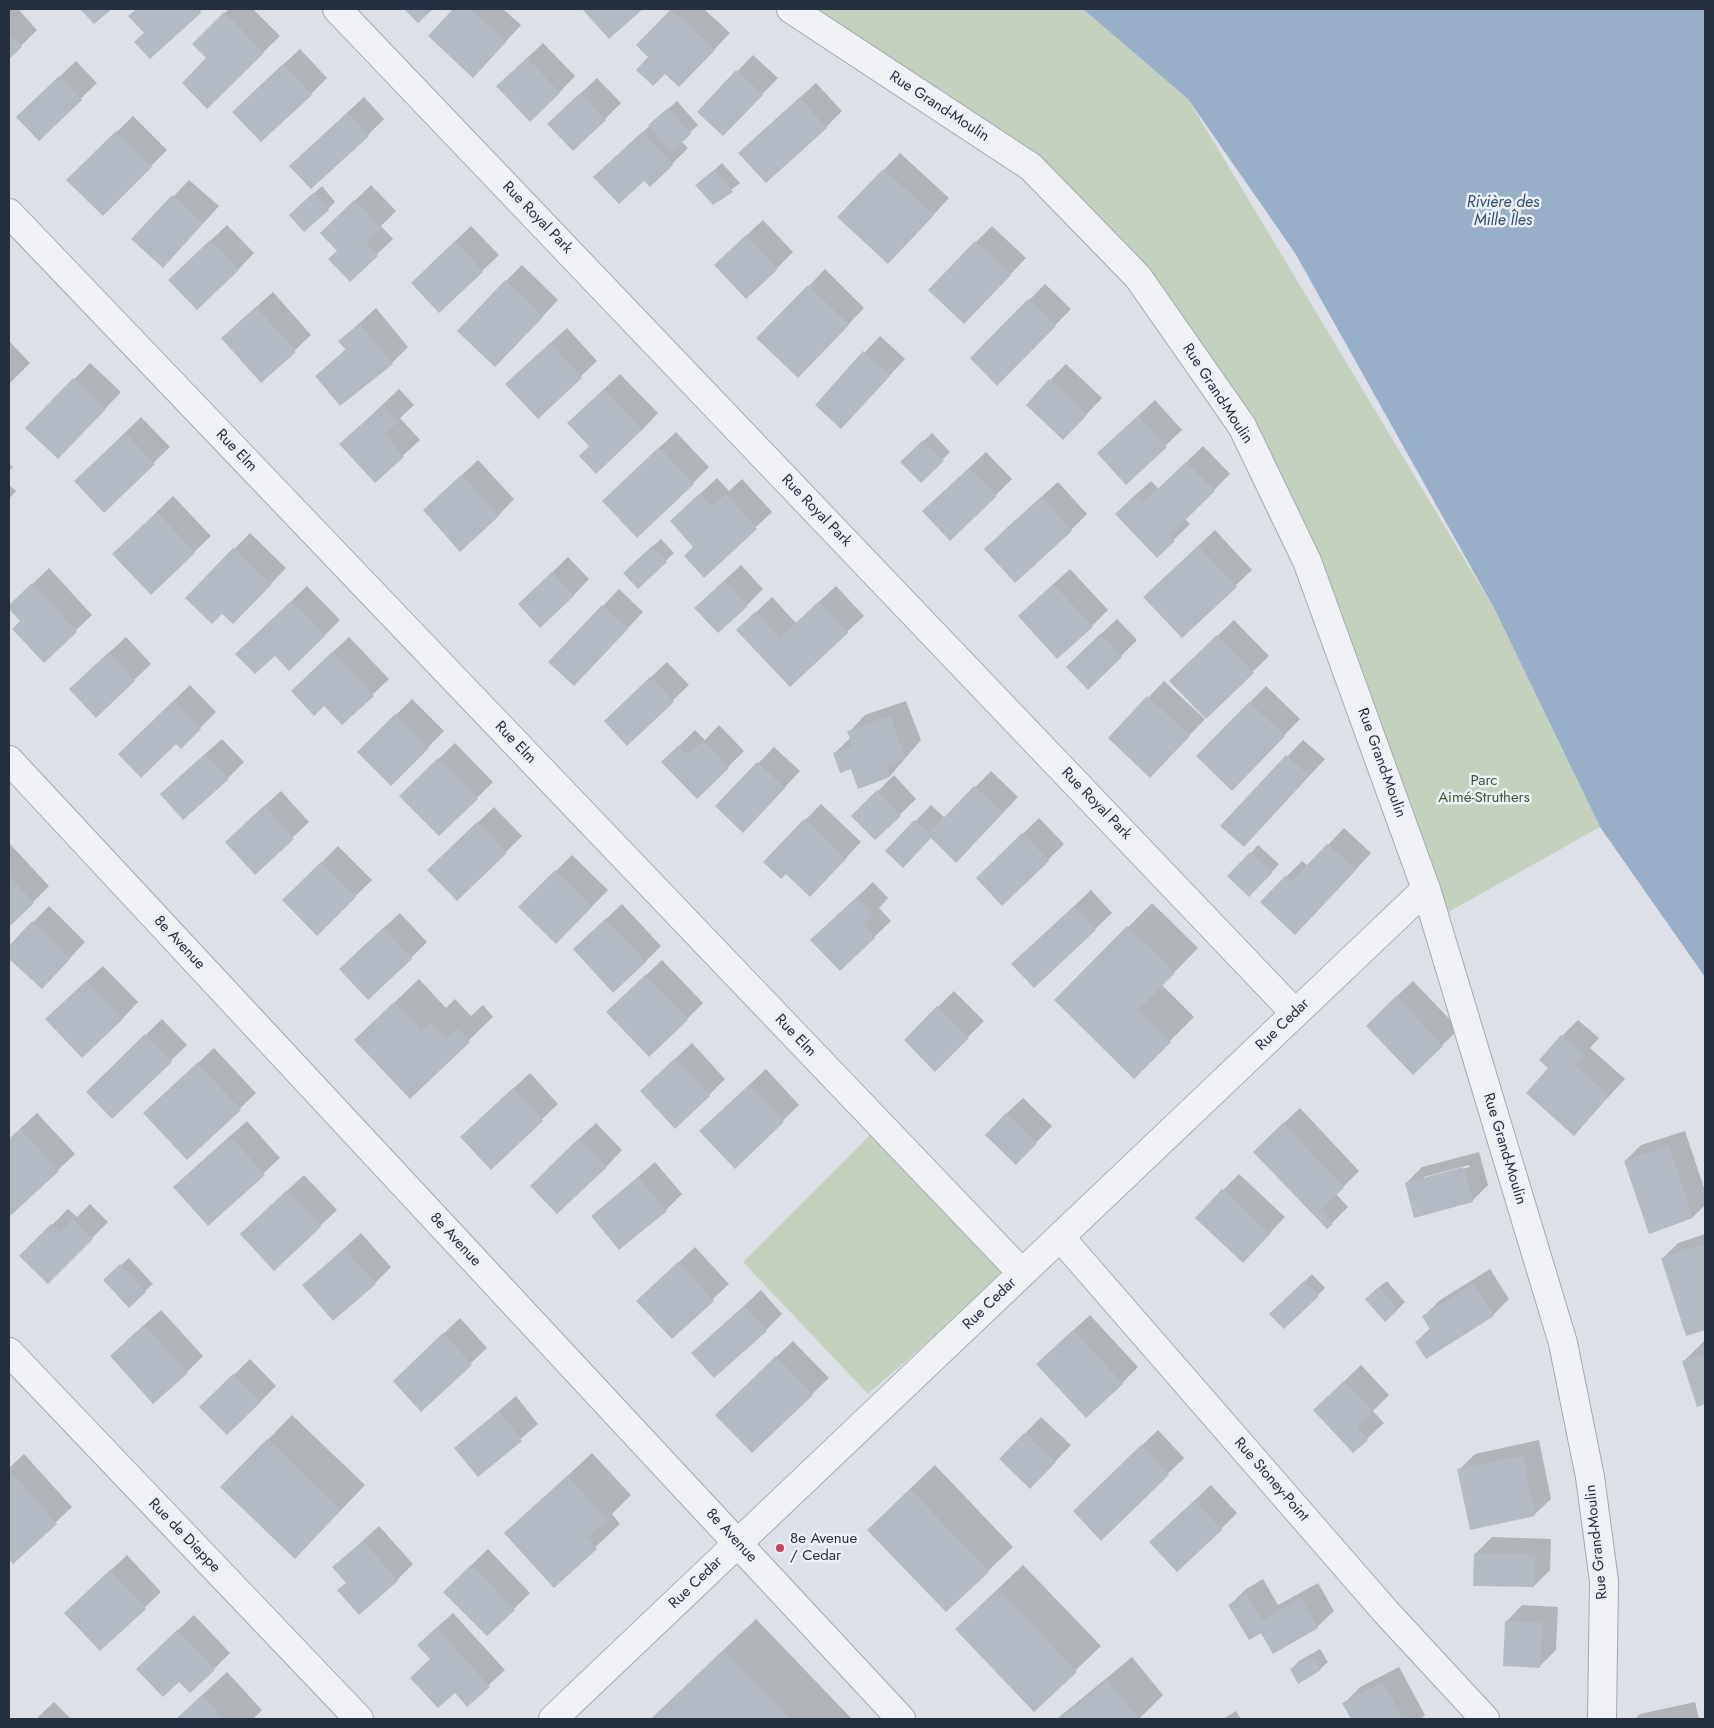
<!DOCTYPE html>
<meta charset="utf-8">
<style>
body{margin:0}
#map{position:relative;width:1714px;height:1728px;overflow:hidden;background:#dde1e7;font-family:Jost,sans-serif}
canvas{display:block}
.frame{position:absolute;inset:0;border:10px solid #262f3d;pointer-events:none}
</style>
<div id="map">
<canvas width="1714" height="1728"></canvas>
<div class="frame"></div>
</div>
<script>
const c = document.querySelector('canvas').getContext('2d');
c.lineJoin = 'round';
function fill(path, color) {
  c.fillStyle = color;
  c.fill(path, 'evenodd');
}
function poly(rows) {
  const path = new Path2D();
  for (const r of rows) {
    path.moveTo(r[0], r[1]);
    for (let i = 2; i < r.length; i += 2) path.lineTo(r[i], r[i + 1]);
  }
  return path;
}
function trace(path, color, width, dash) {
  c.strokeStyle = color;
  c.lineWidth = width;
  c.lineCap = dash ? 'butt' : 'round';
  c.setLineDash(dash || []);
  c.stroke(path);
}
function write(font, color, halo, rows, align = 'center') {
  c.font = font + ' Jost,sans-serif';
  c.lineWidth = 5;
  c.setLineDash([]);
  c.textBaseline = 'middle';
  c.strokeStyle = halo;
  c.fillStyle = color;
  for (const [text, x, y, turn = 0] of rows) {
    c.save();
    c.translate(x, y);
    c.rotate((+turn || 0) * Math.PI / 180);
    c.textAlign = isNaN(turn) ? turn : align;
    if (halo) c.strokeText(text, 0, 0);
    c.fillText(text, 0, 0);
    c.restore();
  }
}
fill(poly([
 [791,9,1083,9,1188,99,1495,610,1600,827,1436,919,1242,426,1031,167],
 [874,1131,1008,1272,868,1394,743,1262]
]), '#c3d1be');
fill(poly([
 [1083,9,1705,9,1705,977,1600,827,1495,610,1295,253,1188,99]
]), '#97b0c7');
fill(poly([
 [9,9,18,9,37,30,9,58],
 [138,9,203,9,150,57,145,33,130,16],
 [229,9,253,9,280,36,207,107,208,58,194,44],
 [455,9,503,9,521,25,489,60,429,36],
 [583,9,641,9,609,37],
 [672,9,704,9,730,33,695,70,650,57,637,45],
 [543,43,575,76,559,93,514,70],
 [300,49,327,78,311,94,250,95],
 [753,55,778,78,739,118,699,111],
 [76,61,97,83,39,139,34,101],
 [597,78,621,103,605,119,565,108],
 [816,83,842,111,826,127,756,137],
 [364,97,384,119,368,135,307,150],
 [677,101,698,125,681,141,688,148,672,164,644,179,611,161],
 [133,116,167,150,103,214,68,180],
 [900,153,949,198,904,247,839,217],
 [722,163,740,183,713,204,697,185],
 [189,180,219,206,179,250,133,239],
 [371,185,396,211,381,226,393,239,350,280,338,250,338,217],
 [322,186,335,202,328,209,298,207],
 [763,220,793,252,777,268,732,249],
 [227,225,254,253,238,270,186,264],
 [471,226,499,255,439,311,428,267],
 [992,226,1026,258,980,306,976,242],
 [522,265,558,300,511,350,506,281],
 [825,269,864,308,814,360,809,286],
 [1045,284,1071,309,997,384,972,358],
 [273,292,311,335,261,382,239,322],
 [376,308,408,347,392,363,316,376,346,349,340,341],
 [567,328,597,361,538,417,523,368],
 [880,336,905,359,841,428,816,405],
 [9,341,30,363,9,384],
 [90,363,121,392,74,441,27,428],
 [1066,364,1102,398,1079,422,1050,380],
 [620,374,658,413,642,430,591,446,585,407],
 [399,389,414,405,400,418,420,440,375,481,341,444],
 [1155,400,1182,430,1126,483,1115,437],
 [141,417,170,447,104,511,92,465],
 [676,432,709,467,693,483,620,485],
 [932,433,950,452,921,481,902,462],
 [1203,446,1230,474,1185,519,1190,524,1157,556,1132,498,1151,481,1159,489],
 [986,452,1012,479,996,495,940,495],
 [478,460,514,499,498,516,424,510],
 [9,464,13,467,9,471],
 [717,478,729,491,742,479,772,512,704,576,695,547,688,505],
 [1058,482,1087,514,1071,530,1001,533],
 [9,485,16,491,9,499],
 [173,496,211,536,151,593,130,538],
 [1215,530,1252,570,1182,636,1161,581],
 [250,533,286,568,249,607,222,612,186,598],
 [661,539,674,553,638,588,632,565],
 [568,557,589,579,573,596,536,588],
 [741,565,763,589,747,605,712,592],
 [49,568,92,615,44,661,22,621,9,607],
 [1070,569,1108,610,1092,626,1036,600],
 [307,586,340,620,324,636,275,654,253,638],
 [836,586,864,616,790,685,754,614,772,597,796,623],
 [619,589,643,612,590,668,550,662],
 [1117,619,1137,640,1121,656,1083,651],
 [1234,620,1269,656,1206,717,1187,665],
 [126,637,151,664,96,716,87,673],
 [349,637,389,679,343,723,308,675],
 [667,662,689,685,627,744,621,705],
 [1164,681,1205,719,1166,760,1110,738],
 [190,685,216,712,181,747,176,742,135,738],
 [1266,686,1300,719,1248,773,1198,756],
 [412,699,444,731,391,784,359,752],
 [906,701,921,740,890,776,859,787,851,767,834,754,851,737,849,732,865,715],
 [719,725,744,751,728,767,663,762,695,730,705,740],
 [222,739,244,762,228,778,178,778],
 [1303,740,1325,759,1260,829,1222,825],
 [455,743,493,782,477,798,401,796],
 [774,747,800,771,759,815,717,806],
 [991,771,1018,797,972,845,931,837,887,851,931,805,945,818],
 [894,775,916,799,875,839,853,816],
 [281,791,309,822,255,873,242,826],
 [821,804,861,842,826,879,786,872,764,862],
 [494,807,522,836,506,852,445,854],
 [1039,818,1064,844,1048,860,994,862],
 [1344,828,1371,853,1312,917,1286,877,1302,861,1308,866],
 [9,843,49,886,9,926],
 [1258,845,1279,864,1257,888,1251,853],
 [338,846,372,880,317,934,284,900],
 [572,855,608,890,556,943,520,907],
 [873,882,888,898,879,908,891,921,840,970,828,924],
 [1091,890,1112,913,1034,986,1013,964],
 [1152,903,1198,948,1162,985,1194,1017,1134,1077,1056,1000],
 [622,904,661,946,645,962,591,933],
 [49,906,85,942,42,988,9,957,9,947],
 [400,913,427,942,411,958,356,953],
 [662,960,703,1003,687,1019,624,996],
 [103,966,138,1002,122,1019,63,1003],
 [419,979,446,1008,455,999,471,1016,483,1005,493,1017,410,1097,380,1016],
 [1413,981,1459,1029,1413,1073,1383,1009],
 [954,991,984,1021,935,1070,905,1040],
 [162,1019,187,1045,112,1117,104,1076],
 [1578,1020,1599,1038,1590,1048,1625,1079,1574,1134,1550,1068,1562,1036],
 [692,1043,725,1079,709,1095,658,1075],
 [214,1048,256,1093,187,1159,161,1097],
 [766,1069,799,1105,735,1167,717,1115],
 [530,1073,558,1104,491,1168,478,1121],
 [1023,1098,1052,1126,1032,1147,1006,1114],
 [1300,1108,1359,1171,1336,1194,1348,1207,1328,1227,1271,1135],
 [37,1113,75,1154,9,1216,9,1139],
 [247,1121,280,1158,208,1224,191,1171],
 [596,1123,622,1150,606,1167,547,1169],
 [1685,1131,1705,1191,1705,1205,1693,1217,1625,1161,1641,1145],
 [1479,1152,1488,1185,1472,1201,1406,1183,1422,1167],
 [1469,1165,1470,1167,1424,1179,1424,1177],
 [655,1162,682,1194,666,1210,593,1216],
 [1239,1174,1285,1217,1259,1245,1223,1190],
 [304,1175,337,1210,274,1269,258,1218],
 [90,1204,108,1222,48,1282,21,1256,68,1209,77,1217],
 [361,1233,391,1267,375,1283,304,1285],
 [1705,1234,1705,1329,1687,1335,1662,1259,1678,1243],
 [695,1247,729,1284,672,1337,654,1285],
 [129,1258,153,1284,145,1291,113,1272],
 [1490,1269,1509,1299,1493,1315,1416,1342,1430,1328,1423,1317,1440,1300],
 [1312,1274,1325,1288,1318,1295,1271,1314],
 [1387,1281,1405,1302,1397,1310,1374,1291],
 [761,1290,782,1314,766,1330,693,1353],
 [161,1310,203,1356,187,1372,127,1340],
 [1090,1315,1138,1367,1122,1383,1054,1348],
 [460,1318,487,1348,421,1410,410,1365],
 [1705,1340,1705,1403,1698,1405,1684,1361],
 [793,1341,829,1378,752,1451,733,1398],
 [250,1359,276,1386,260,1402,217,1391],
 [1361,1365,1389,1395,1373,1411,1384,1423,1353,1452,1331,1394],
 [516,1396,538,1424,478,1475,455,1448],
 [292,1415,365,1485,319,1533,222,1487],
 [1041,1417,1071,1445,1046,1471,1000,1459],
 [1158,1430,1184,1458,1101,1539,1090,1495],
 [1539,1440,1551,1499,1534,1515,1459,1470,1475,1454],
 [592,1453,631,1495,612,1514,620,1524,554,1586,506,1533],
 [24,1454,72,1507,13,1562,9,1557,9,1468],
 [935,1465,1013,1547,946,1611,893,1505],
 [1211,1485,1237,1513,1221,1529,1167,1526],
 [379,1526,413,1564,397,1580,348,1582,334,1567],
 [1492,1537,1551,1539,1550,1570,1534,1586,1475,1554],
 [488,1549,530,1593,514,1609,461,1575],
 [127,1555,161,1592,100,1650,82,1597],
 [1023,1565,1101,1646,1034,1710,981,1605],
 [1263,1579,1278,1605,1318,1583,1334,1611,1317,1627,1261,1631,1230,1605,1246,1589],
 [1522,1605,1558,1607,1556,1650,1540,1666,1506,1622],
 [453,1613,505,1670,467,1705,431,1659,435,1629],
 [194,1615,230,1653,214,1669,154,1653],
 [756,1619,852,1719,651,1719],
 [1320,1649,1328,1662,1320,1669,1291,1669,1299,1661],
 [1132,1657,1163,1695,1139,1719,1057,1719],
 [1399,1667,1425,1715,1421,1719,1352,1719,1344,1704,1360,1687],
 [227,1672,262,1710,253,1719,176,1719],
 [54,1702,71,1719,36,1719],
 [1695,1702,1699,1719,1635,1719,1640,1714],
 [1236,1711,1241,1719,1223,1719]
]), '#0003');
fill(poly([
 [80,9,112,9,94,24],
 [137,9,197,9,201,13,150,59,134,42,144,33,128,16],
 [404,9,433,9,418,23],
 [453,9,470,9,506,42,473,78,428,36],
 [582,9,643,9,609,39],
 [671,9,715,50,679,87,665,74,653,86,636,70,648,57,636,45],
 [224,12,264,53,207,109,182,83,206,58,192,44],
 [9,32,22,47,9,59],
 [527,58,560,93,530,122,496,86],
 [283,64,312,95,261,142,232,112],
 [736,70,763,95,723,136,697,112],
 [59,76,82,100,39,141,16,117],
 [580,93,606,120,573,151,547,124],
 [799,98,827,128,766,183,738,153],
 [668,108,691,134,671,152,648,125],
 [347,113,369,136,311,189,289,166],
 [116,131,152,167,103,216,66,180],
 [642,132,673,165,650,187,644,181,619,204,593,177],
 [883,169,934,215,888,264,837,217],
 [714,170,733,192,713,205,695,185],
 [313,193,329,210,304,232,289,215],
 [172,195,203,223,163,268,131,239],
 [354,200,381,228,366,243,378,256,350,282,328,259,337,251,320,233],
 [746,235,778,269,746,299,714,265],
 [210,240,239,270,197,310,168,280],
 [455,241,483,272,439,313,411,283],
 [975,241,1011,275,964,324,928,290],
 [505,280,543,317,495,367,457,331],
 [808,285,849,325,798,378,756,338],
 [1028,299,1056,326,997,386,970,358],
 [256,307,296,352,261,383,221,338],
 [359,324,393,364,340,406,315,376,346,350,338,341],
 [550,343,582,378,538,419,505,384],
 [863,351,890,376,841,429,815,405],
 [73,378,106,409,58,459,25,428],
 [1049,379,1087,415,1063,440,1026,405],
 [604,389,642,430,596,474,579,456,589,446,567,423],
 [383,405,398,422,384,434,404,457,375,483,339,444],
 [1138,416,1167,447,1126,485,1097,453],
 [125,433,155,464,104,513,74,481],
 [923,440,944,461,921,483,900,462],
 [659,447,694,484,637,538,602,501],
 [1186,462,1215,491,1169,536,1175,541,1157,558,1115,514,1134,496,1142,504],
 [969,468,997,496,950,541,922,511],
 [461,475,499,516,460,552,423,510],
 [700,493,712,507,726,494,757,529,704,578,684,556,693,547,670,521],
 [1041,497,1072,531,1015,583,984,549],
 [157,512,195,553,151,595,112,554],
 [652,546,667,562,638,589,623,573],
 [1198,546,1237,587,1182,638,1143,597],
 [233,548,271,585,233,624,222,614,212,624,185,598],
 [552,572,574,596,540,628,518,604],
 [724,581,748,606,718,633,694,608],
 [32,583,77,632,44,663,12,629,20,621,9,609,9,605],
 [1053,584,1093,627,1057,659,1018,616],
 [291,601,325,636,289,671,275,656,255,674,235,654],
 [819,601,848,633,790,687,736,630,755,612,780,638],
 [602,605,628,629,574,686,548,662],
 [1100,634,1122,657,1088,690,1066,667],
 [1217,635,1254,673,1206,719,1169,681],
 [109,652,135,681,96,718,69,689],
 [332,652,374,696,342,725,324,706,314,716,291,691],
 [650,677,674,702,627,746,604,721],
 [1147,696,1190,736,1150,778,1108,738],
 [173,701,201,729,181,749,176,744,141,778,118,754],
 [1249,702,1285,736,1232,791,1196,756],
 [395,714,429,748,391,786,357,752],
 [890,716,905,758,886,765,890,777,858,789,851,769,840,773,833,753,853,746,847,731],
 [703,741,729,768,697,799,661,762,678,746,688,755],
 [205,754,229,779,183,820,160,794],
 [1286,755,1309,776,1244,847,1220,826],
 [438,758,478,799,439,836,399,796],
 [757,762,785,788,743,833,715,806],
 [974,786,1003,813,956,863,931,838,903,868,885,851,914,820,929,833],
 [877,790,901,816,875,840,851,816],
 [264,806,294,839,255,875,225,842],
 [804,819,846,859,810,897,786,874,781,879,763,862],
 [477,822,507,853,457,901,427,870],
 [1022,833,1049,861,1002,906,976,878],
 [1327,844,1356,870,1295,935,1260,902,1285,876,1291,882],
 [1250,852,1272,873,1249,897,1227,876],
 [321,862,356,897,317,936,282,900],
 [555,870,592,907,556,944,518,907],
 [9,876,34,903,9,927],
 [857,897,873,915,863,925,875,938,840,971,810,940],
 [1074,906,1096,930,1034,988,1011,964],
 [605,919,646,962,613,993,573,949],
 [32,921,70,959,42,989,9,959,9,946],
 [1127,926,1175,973,1138,1010,1171,1042,1134,1079,1054,1000],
 [383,928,412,959,368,1000,339,969],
 [645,975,688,1020,649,1057,606,1012],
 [86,981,123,1019,82,1058,45,1019],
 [1396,996,1443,1046,1413,1075,1366,1026],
 [394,1002,421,1031,430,1023,446,1040,458,1029,470,1042,410,1099,354,1040],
 [937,1006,969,1038,935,1072,904,1040],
 [145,1034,172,1062,112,1119,86,1092],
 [1561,1035,1584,1055,1575,1065,1609,1096,1574,1136,1526,1093,1548,1068,1539,1060],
 [675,1058,710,1096,675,1129,640,1091],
 [197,1063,241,1110,187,1160,143,1113],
 [749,1085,784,1122,735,1169,699,1131],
 [513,1088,543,1121,491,1170,460,1137],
 [1006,1113,1037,1143,1016,1165,985,1135],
 [1283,1123,1344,1188,1320,1210,1333,1224,1327,1229,1253,1152],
 [20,1129,59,1171,9,1217,9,1139],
 [230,1136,265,1175,208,1226,173,1187],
 [579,1138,607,1167,557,1214,530,1186],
 [1669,1146,1693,1218,1649,1234,1624,1161],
 [1463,1167,1473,1202,1414,1218,1405,1183],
 [638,1177,667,1211,619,1250,591,1216],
 [1222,1189,1270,1234,1243,1263,1195,1218],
 [287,1190,321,1227,274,1271,240,1234],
 [73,1219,93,1239,48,1284,19,1256,51,1224,60,1233],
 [1705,1244,1705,1330,1686,1336,1661,1258],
 [344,1249,376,1284,333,1321,302,1285],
 [678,1262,714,1301,672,1339,636,1301],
 [120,1264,146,1292,129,1308,103,1280],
 [1304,1281,1319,1296,1284,1329,1269,1314],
 [1474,1284,1494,1316,1426,1359,1415,1342,1431,1331,1422,1316],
 [1379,1287,1398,1310,1385,1322,1365,1299],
 [744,1306,767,1331,714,1378,691,1353],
 [144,1325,188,1373,153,1404,110,1356],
 [1073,1330,1123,1384,1086,1418,1036,1364],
 [443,1333,472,1365,421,1412,393,1381],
 [1705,1354,1705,1404,1697,1407,1682,1361],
 [776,1356,813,1395,752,1453,715,1415],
 [233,1374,261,1402,227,1435,199,1407],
 [1344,1381,1373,1412,1357,1427,1368,1440,1353,1453,1313,1410],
 [499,1411,522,1441,478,1477,454,1448],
 [1024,1433,1056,1462,1030,1489,999,1459],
 [267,1439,341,1510,295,1559,220,1487],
 [1141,1445,1169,1475,1101,1541,1073,1511],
 [1523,1456,1535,1516,1470,1530,1457,1469],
 [9,1470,57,1524,13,1564,9,1559],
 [567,1476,607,1520,587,1538,597,1549,554,1588,504,1533],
 [910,1489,989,1572,946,1612,867,1530],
 [1194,1501,1222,1530,1177,1572,1149,1542],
 [363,1541,398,1581,359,1615,337,1590,346,1583,332,1567],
 [1474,1553,1535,1555,1534,1587,1473,1586],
 [471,1565,515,1610,487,1636,443,1592],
 [110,1570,146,1609,100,1651,64,1613],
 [998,1589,1077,1672,1034,1712,955,1629],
 [1247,1594,1262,1621,1301,1598,1318,1628,1273,1654,1261,1633,1249,1640,1228,1605],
 [1505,1621,1542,1623,1540,1668,1503,1666],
 [436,1628,490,1687,467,1707,455,1693,438,1708,410,1678,430,1659,417,1645],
 [177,1630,215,1670,190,1693,179,1682,163,1697,136,1669],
 [723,1650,790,1719,651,1719],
 [1312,1656,1321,1670,1298,1684,1290,1669],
 [1107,1680,1139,1719,1060,1719],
 [1383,1682,1403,1719,1351,1719,1342,1703],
 [202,1696,224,1719,176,1719]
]), '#b4bac3');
const minor = poly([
 [337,9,1295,1013],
 [791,9,1031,167,1138,277,1242,426,1307,561,1426,889,1563,1343,1590,1477,1604,1581,1602,1719],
 [9,213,1022,1273],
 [9,760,901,1719],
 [1060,1237,1386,1612,1485,1719],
 [9,1352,359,1719],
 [553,1719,1426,889]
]);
trace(minor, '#a2a8b1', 30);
trace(minor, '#eff1f5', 28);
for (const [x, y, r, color] of [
 [780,1548,5,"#cd4159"]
]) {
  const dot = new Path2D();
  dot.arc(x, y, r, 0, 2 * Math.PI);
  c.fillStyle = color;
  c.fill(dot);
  trace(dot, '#ecf0f4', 2);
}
write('15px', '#262f3d', '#ecf0f4', [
 ["Rue Grand-Moulin",939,107,33],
 ["Rue Royal Park",537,218,46],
 ["Rue Grand-Moulin",1217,394,57],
 ["Rue Elm",236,451,46],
 ["Rue Royal Park",816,511,46],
 ["Rue Elm",515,743,46],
 ["Rue Grand-Moulin",1381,763,70],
 ["Rue Royal Park",1096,804,46],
 ["8e Avenue",179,943,47],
 ["Rue Cedar",1283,1025,-44],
 ["Rue Elm",795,1036,46],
 ["Rue Grand-Moulin",1504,1149,73],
 ["8e Avenue",455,1240,47],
 ["Rue Cedar",990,1304,-44],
 ["Rue Stoney-Point",1271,1480,49],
 ["Rue de Dieppe",184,1536,46],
 ["8e Avenue",731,1536,47],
 ["Rue Grand-Moulin",1597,1542,-96],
 ["Rue Cedar",696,1583,-44]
]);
write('15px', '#3c5934', '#ecf0f4', [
 ["Parc",1484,781],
 ["Aimé-Struthers",1484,798]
]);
write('15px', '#262f3d', '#ecf0f4', [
 ["8e Avenue",790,1539],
 ["/ Cedar",790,1556]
], 'left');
write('italic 16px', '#314f70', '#ecf0f4', [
 ["Rivière des",1503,203],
 ["Mille Îles",1503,221]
]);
</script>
